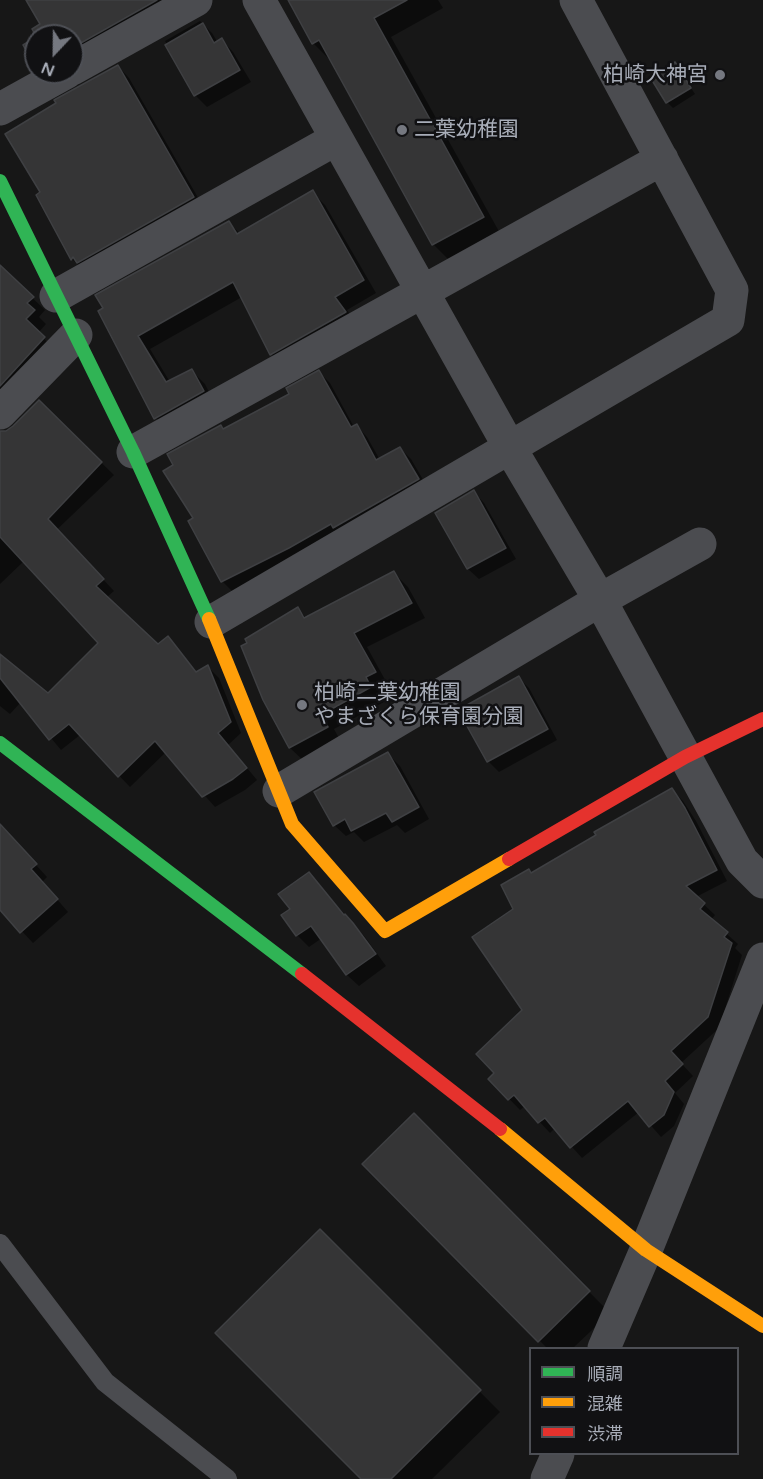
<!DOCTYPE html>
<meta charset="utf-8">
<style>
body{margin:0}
#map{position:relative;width:763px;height:1479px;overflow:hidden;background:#171717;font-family:"Varela Round","Noto Sans JP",sans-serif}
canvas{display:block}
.legend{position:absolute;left:529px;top:1347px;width:210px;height:108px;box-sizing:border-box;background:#111113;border:2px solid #4d4f55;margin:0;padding:8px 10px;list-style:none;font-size:18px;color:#a8adb8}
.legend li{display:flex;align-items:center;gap:12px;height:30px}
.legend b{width:30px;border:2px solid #4d4f55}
.north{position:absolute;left:24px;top:24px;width:60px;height:60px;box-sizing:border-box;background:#111113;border:2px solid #4d4f55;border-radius:50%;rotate:202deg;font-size:16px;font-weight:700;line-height:24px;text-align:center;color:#a8adb8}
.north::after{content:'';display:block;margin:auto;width:21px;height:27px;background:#757880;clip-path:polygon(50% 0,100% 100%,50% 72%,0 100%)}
</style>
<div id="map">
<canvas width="763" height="1479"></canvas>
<ul class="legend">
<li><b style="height:8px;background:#30b455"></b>順調</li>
<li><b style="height:8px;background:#ff9f0a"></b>混雑</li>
<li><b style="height:8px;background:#e5322d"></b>渋滞</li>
</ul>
<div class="north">N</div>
</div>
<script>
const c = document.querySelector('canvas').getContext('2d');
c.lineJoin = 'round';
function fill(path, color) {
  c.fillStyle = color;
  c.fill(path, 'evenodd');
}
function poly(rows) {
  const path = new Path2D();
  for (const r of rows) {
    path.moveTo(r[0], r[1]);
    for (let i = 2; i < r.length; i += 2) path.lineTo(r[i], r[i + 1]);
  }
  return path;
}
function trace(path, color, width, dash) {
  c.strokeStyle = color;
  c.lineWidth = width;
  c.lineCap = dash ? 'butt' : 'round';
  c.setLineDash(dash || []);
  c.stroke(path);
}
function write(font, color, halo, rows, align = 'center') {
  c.font = font + ' "Varela Round","Noto Sans JP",sans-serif';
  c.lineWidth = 5;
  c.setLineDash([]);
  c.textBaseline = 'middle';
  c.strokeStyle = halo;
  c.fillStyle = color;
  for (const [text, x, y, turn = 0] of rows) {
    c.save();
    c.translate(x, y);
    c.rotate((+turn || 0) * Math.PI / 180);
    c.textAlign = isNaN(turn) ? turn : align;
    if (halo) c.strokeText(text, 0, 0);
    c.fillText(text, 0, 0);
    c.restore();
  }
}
fill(poly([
 [28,0,189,0,72,65,72,36,38,36,42,25],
 [289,0,438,0,443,8,391,37,501,235,451,262,433,244,331,61,313,43],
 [200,21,212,33,218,43,222,40,233,52,251,82,207,107,195,95,165,41],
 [675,64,695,94,673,108,667,102],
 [118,66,129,78,204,208,83,270,72,259,38,195],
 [312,192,325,205,376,293,347,310,357,324,283,366,271,354,242,297,150,349,170,382,192,371,205,384,215,404,168,430,156,418,100,311,229,222,240,234],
 [0,267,45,310,39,317,46,324,38,333,57,351,0,412],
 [319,372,330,383,354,427,357,426,367,437,380,460,400,448,411,459,429,490,233,592,222,581,195,519,224,430,291,394],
 [39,402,114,475,0,584,0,432,6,432,14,427],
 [474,492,484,503,516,559,479,579,468,569,437,514],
 [82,557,114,591,107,597,157,646,168,638,198,673,208,667,219,678,241,733,228,745,257,780,245,790,215,807,166,752,130,787,80,735,61,750,21,702,10,714,0,706,0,656,48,695,101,643],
 [394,573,408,587,425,618,367,647,389,687,379,692,384,702,334,729,341,742,305,762,290,748,264,699,298,609,306,618],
 [518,677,529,688,557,740,499,772,488,761],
 [388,754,400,766,429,819,405,833,397,825,364,842,354,832,346,836,334,825],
 [672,790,683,801,696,821,727,881,696,897,715,915,711,920,738,944,735,948,742,955,719,1028,681,1063,693,1076,675,1093,684,1104,674,1126,661,1137,639,1112,582,1158,555,1128,550,1133,525,1106,520,1110,490,1079,496,1074,524,1010,515,909,532,874],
 [0,831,14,841,47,877,42,882,68,912,33,943,0,908],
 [309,874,365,937,386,966,359,986,347,975,322,938,309,947,297,935,283,916,292,910],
 [414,1115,610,1313,573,1348,547,1348,364,1164],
 [320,1231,500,1412,432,1479,363,1479]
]), '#0007');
const building = poly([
 [26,0,157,0,72,48,72,36,36,36,32,29,40,24,26,0],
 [288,0,407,0,374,18,484,217,432,245,319,40,312,44,288,0],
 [203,23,214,43,222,38,240,70,194,96,165,45,203,23],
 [36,37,36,68,23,45,36,37],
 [675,62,691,88,666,103,650,77,675,62],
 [118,65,194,197,77,263,73,257,71,260,36,195,40,192,5,134,56,103,54,100,118,65],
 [313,190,364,280,335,297,346,312,270,355,233,282,138,336,166,382,192,369,204,391,154,419,98,311,103,308,95,295,229,221,237,234,313,190],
 [0,265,34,297,27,303,35,310,26,319,45,337,0,386,0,265],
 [319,370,351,427,357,424,376,460,400,447,419,479,333,528,331,524,289,548,221,582,188,521,193,518,163,471,173,465,167,454,221,425,223,429,289,394,286,388,319,370],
 [39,400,102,462,48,519,104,579,96,586,158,644,168,636,196,672,208,665,231,722,218,733,247,768,233,779,202,797,155,741,118,777,69,724,49,740,0,678,0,654,48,693,98,643,0,537,0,431,6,431,13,426,39,400],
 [474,490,506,548,467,569,435,513,474,490],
 [394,571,412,603,354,633,376,672,366,677,371,687,321,715,328,727,289,748,263,700,241,646,247,643,245,639,298,607,304,618,394,571],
 [519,676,548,729,487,762,458,710,519,676],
 [388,752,419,807,392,822,386,813,351,831,345,819,333,826,314,792,388,752],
 [672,788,685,808,717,870,686,886,705,903,700,909,728,932,724,937,732,943,708,1017,671,1051,683,1064,665,1081,674,1092,664,1115,649,1127,628,1101,570,1148,545,1118,538,1123,514,1095,508,1100,488,1079,494,1073,476,1054,522,1010,472,937,513,909,501,885,529,869,531,873,596,835,594,832,672,788],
 [0,824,37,864,31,869,58,899,20,933,0,910,0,824],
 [309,872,344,915,345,914,353,923,376,954,346,975,311,926,296,936,281,915,290,909,278,894,309,872],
 [414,1113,590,1291,538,1342,362,1164,414,1113],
 [320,1229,481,1390,391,1479,361,1479,215,1333,320,1229]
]);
fill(building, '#353536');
trace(building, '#3f4043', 1.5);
trace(poly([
 [0,1244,105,1382,227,1479]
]), '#4b4c50', 20);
trace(poly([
 [259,0,510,448,600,600,742,861,763,882],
 [72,69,196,0],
 [0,109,67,72],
 [56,296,336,139],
 [0,413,76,335],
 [133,452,662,159],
 [211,622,728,320,732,290,576,0],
 [279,791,600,600,700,544],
 [604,1348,646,1250,763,959],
 [547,1479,558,1454]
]), '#4b4c50', 33);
trace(poly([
 [0,181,133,452,209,619],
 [0,743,302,974]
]), '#30b455', 14);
trace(poly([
 [209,619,292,824,385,931,509,859],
 [500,1129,646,1250,763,1326]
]), '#ff9f0a', 14);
trace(poly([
 [509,859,685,757,763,719],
 [302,974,500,1129]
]), '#e5322d', 14);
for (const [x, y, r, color] of [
 [720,75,6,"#757880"],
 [402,130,6,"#757880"],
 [302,705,6,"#757880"]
]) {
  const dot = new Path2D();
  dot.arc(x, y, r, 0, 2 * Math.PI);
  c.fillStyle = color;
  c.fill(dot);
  trace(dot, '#111113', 2);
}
write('21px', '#a8adb8', '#111113', [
 ["柏崎大神宮",708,75,"right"],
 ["二葉幼稚園",414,130],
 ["柏崎二葉幼稚園",314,693],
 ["やまざくら保育園分園",314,717]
], 'left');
</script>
